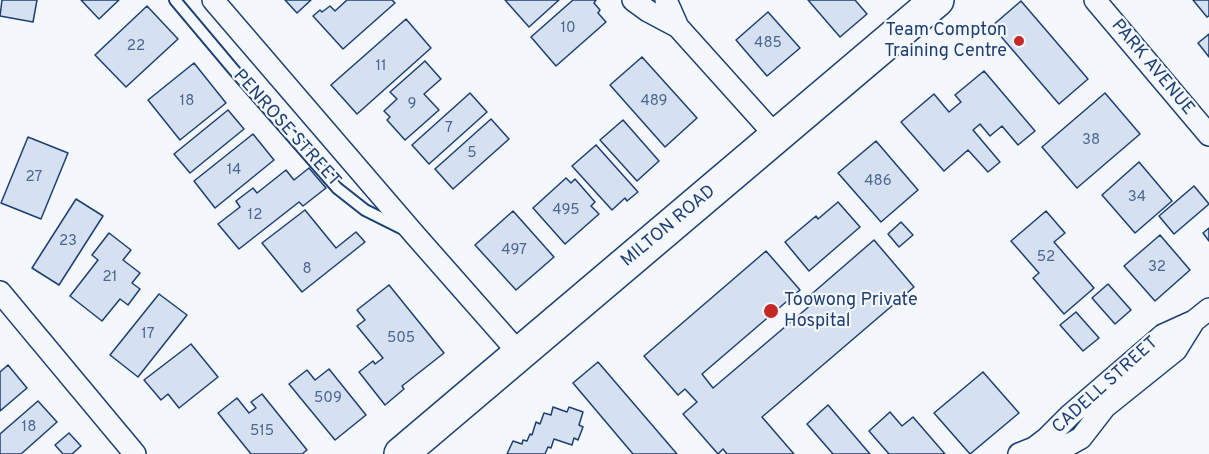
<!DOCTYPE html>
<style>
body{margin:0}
canvas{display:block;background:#f4f7fb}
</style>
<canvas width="1209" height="454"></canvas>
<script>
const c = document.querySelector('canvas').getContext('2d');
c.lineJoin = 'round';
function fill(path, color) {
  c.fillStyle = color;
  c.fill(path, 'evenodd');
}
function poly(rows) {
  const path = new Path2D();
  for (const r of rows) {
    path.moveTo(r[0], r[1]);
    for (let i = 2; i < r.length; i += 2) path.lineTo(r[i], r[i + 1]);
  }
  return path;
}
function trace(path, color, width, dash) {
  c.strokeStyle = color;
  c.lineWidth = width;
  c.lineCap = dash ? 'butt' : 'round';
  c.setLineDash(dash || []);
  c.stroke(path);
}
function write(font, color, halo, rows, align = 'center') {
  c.font = font + ' Overpass,sans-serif';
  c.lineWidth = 4.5;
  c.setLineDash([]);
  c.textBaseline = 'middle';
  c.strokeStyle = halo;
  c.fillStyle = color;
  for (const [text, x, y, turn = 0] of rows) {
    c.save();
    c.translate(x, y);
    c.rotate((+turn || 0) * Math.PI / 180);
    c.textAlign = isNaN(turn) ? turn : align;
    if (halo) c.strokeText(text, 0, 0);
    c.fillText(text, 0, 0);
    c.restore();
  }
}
const building = poly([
 [2,0,37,0,33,22,0,16,2,0],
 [81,0,119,0,99,19,81,0],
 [285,0,311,0,297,13,285,0],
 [347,0,392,0,395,3,343,49,313,16,320,10,322,12,330,6,335,11,347,0],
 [505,0,559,0,529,27,505,0],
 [573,0,596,0,594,3,600,10,598,13,606,22,556,66,531,37,573,0],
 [808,0,855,0,867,14,840,37,808,0],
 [1193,0,1209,0,1209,16,1207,17,1193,0],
 [1021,1,1088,79,1059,104,992,26,1021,1],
 [147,6,178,39,126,87,95,55,147,6],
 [768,12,800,48,767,76,736,40,768,12],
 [406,19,431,48,357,114,331,85,406,19],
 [1209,34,1209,57,1198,43,1209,34],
 [642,57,697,118,665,147,610,85,642,57],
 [425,61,441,79,424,94,439,110,405,140,387,120,390,117,384,111,397,99,390,92,425,61],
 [194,63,226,103,180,140,148,100,194,63],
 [984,71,1035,131,1018,145,1002,126,990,136,980,124,973,130,1000,162,988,172,968,150,944,171,901,122,934,94,949,112,961,102,955,95,984,71],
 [470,93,487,112,429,164,412,145,470,93],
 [1105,93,1140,134,1077,188,1042,147,1105,93],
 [228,110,244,129,190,173,174,154,228,110],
 [491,119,509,139,453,189,435,169,491,119],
 [623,120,659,161,637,181,600,140,623,120],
 [253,134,274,160,215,208,194,181,253,134],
 [28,137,68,153,41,219,1,203,28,137],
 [876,141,918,190,881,222,838,173,876,141],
 [596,145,638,192,627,201,625,198,612,210,572,166,596,145],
 [1139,162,1172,201,1135,233,1102,195,1139,162],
 [309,168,326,188,303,206,299,202,239,249,218,224,240,207,236,201,253,188,257,193,286,170,294,180,309,168],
 [566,178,571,183,575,179,595,202,591,206,599,214,565,244,533,208,566,178],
 [1194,186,1209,204,1174,234,1159,216,1194,186],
 [76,199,103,216,59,285,32,268,76,199],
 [838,202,860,227,809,271,785,242,816,216,818,219,838,202],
 [305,210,336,248,356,232,365,242,302,292,262,243,305,210],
 [513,211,554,257,516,290,475,245,513,211],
 [1046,211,1065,233,1054,242,1094,288,1064,314,1033,278,1039,273,1011,241,1046,211],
 [901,222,913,235,899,247,888,234,901,222],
 [1209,228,1209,241,1203,233,1209,228],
 [109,233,131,250,123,260,140,273,132,283,140,289,128,305,120,299,102,321,70,296,98,260,92,255,109,233],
 [1160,235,1190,270,1155,301,1124,266,1160,235],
 [874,240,914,287,762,417,794,454,727,454,723,449,718,454,683,414,697,402,685,389,678,395,644,356,766,251,800,290,702,374,713,388,812,304,807,298,874,240],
 [1108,284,1131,310,1115,324,1092,298,1108,284],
 [389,285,444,353,402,386,404,389,385,405,359,372,373,361,375,364,383,358,357,326,365,320,357,310,389,285],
 [159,294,187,315,138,377,110,355,159,294],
 [1076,312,1099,338,1083,351,1060,325,1076,312],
 [191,344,218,377,179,408,168,394,161,400,144,380,191,344],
 [598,362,677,454,633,454,573,383,598,362],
 [8,365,27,388,0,411,0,372,8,365],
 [329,369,366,415,335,440,289,384,307,370,315,380,329,369],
 [983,372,1019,413,970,454,934,413,983,372],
 [262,394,307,450,302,454,251,454,218,413,237,398,249,413,256,408,251,402,262,394],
 [38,401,57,422,21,454,0,454,0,434,38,401],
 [828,405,870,454,833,454,807,424,828,405],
 [553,407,567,412,569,407,583,412,579,425,583,427,578,440,574,438,572,445,554,439,551,448,548,447,545,454,507,454,513,441,522,444,523,440,527,441,530,434,532,435,536,422,540,424,544,413,551,415,553,407],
 [890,412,902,426,913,417,945,454,889,454,869,431,890,412],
 [69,433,81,446,72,454,63,454,55,445,69,433]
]);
fill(building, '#d5e0f0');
trace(building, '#1d3f73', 1.5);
const service = poly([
 [175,0,233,69,337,188,365,210,401,228]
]);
const minor = poly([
 [213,0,415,235,519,353],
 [633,0,648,11,678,27],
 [666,0,678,27,776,136],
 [1095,0,1209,135],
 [0,292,135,454],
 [1019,454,1034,448,1047,438,1070,415,1163,335,1194,321,1209,309],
 [1052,454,1081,438,1105,407,1176,350,1194,321]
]);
const primary = poly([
 [401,454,937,0]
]);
trace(service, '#1d3f73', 14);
trace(minor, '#1d3f73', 24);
trace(primary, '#1d3f73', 36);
trace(service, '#f4f7fb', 10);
trace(minor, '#f4f7fb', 21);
trace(primary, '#f4f7fb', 33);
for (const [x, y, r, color] of [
 [1019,41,6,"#c62828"],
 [771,311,8,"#c62828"]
]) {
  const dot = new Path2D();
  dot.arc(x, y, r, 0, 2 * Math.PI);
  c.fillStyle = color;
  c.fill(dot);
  trace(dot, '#f4f7fb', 2);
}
write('15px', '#4b6792', null, [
 ["10",568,29],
 ["485",768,44],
 ["22",136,47],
 ["11",381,67],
 ["18",187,102],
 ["489",654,102],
 ["9",412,105],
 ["7",449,129],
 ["38",1091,141],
 ["5",472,154],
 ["14",234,171],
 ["27",34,178],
 ["486",878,182],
 ["34",1137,198],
 ["495",566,211],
 ["12",255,216],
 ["23",68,242],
 ["497",514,251],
 ["52",1046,258],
 ["32",1157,268],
 ["8",307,270],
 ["21",110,278],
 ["17",148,335],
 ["505",401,339],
 ["509",328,399],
 ["18",29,428],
 ["515",262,432]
]);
write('18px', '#1d3f73', '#f4f7fb', [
 ["Team Compton",1007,31],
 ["Training Centre",1007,52],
 ["Toowong Private",784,301,"left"],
 ["Hospital",784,322,"left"]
], 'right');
write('18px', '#1d3f73', '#f4f7fb', [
 ["PARK AVENUE",1152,68,50],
 ["PENROSE STREET",286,129,48],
 ["MILTON ROAD",669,227,-40],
 ["CADELL STREET",1106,386,-42]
]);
</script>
